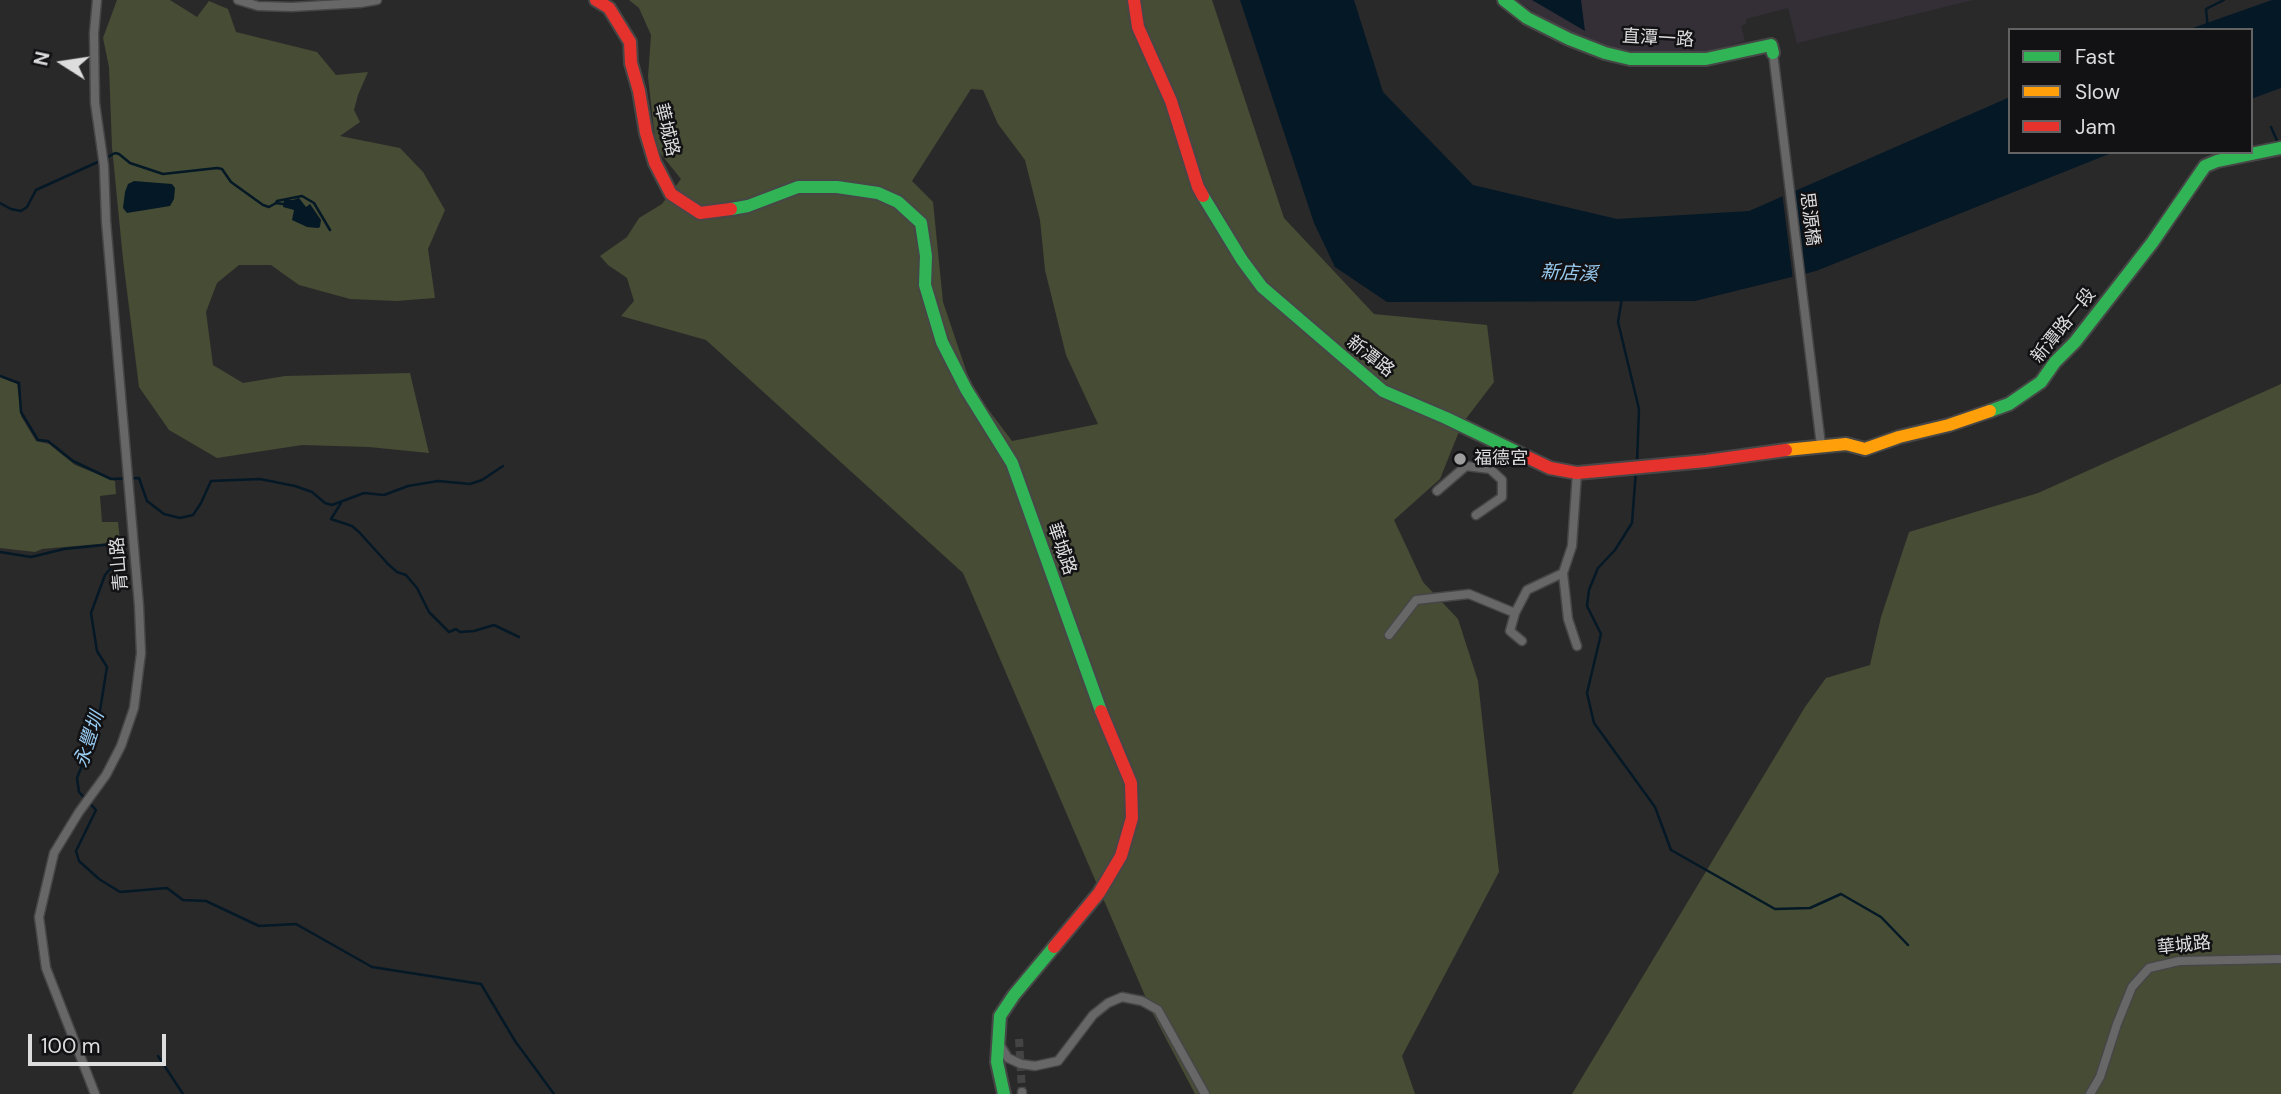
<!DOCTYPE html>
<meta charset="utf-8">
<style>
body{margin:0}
#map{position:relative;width:2281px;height:1094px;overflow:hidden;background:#2a292a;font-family:"DM Sans",sans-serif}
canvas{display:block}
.legend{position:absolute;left:2008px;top:28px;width:245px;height:126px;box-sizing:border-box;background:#121113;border:2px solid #646364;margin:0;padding:9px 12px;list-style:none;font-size:21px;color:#deddde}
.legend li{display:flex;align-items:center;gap:14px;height:35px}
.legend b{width:35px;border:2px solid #646364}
.north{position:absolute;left:28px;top:28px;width:70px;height:70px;-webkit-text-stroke:5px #121113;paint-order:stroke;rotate:282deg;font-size:19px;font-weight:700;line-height:28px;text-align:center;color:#deddde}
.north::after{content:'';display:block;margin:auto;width:24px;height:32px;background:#deddde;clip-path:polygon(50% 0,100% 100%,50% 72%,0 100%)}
.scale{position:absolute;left:28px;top:1034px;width:138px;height:32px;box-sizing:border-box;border:4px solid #deddde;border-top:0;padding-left:9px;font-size:21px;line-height:24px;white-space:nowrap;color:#deddde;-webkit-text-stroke:5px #121113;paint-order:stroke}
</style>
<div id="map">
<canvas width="2281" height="1094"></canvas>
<ul class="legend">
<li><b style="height:9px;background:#30b455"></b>Fast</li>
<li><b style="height:9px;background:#ff9f0a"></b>Slow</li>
<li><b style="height:9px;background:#e5322d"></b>Jam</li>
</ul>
<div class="north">N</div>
<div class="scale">100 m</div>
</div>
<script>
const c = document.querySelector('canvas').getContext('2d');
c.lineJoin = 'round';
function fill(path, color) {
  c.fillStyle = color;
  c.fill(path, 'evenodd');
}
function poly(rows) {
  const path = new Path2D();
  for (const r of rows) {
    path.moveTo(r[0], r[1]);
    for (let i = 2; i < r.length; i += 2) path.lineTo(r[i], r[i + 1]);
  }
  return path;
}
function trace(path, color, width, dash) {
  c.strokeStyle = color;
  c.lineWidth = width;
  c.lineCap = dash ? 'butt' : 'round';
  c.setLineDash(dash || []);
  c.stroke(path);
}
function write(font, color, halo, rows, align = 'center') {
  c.font = font + ' "DM Sans","Noto Sans TC",sans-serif';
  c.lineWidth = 5;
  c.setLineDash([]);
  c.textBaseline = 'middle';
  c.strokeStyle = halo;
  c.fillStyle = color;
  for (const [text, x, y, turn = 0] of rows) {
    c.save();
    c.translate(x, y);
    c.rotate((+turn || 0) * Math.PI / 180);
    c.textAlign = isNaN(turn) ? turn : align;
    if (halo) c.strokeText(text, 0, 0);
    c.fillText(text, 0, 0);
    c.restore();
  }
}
fill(poly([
 [1517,0,1973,0,1797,43,1788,8,1746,19,1746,24,1741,26,1745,41,1706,52,1667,56,1611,48,1578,37,1542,17]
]), '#342f36');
fill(poly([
 [117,0,170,0,197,17,209,1,228,9,236,32,317,52,336,75,368,72,358,95,354,110,360,122,340,136,400,148,423,172,445,210,428,249,435,298,396,301,350,299,299,285,271,265,239,265,217,283,206,312,213,365,243,383,285,376,410,373,429,453,369,447,302,445,217,458,169,430,139,387,123,259,112,147,109,67,103,38],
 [629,0,1212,0,1284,218,1374,314,1487,325,1494,382,1462,424,1440,479,1394,520,1423,582,1458,619,1478,681,1499,872,1402,1056,1415,1094,1195,1094,1152,1012,963,573,706,340,621,316,634,301,627,278,608,265,600,256,627,237,639,218,662,204,681,179,656,148,648,77,651,35,639,8],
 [971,89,983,90,998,124,1025,160,1040,220,1045,270,1066,355,1098,424,1012,441,972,388,943,302,933,202,912,181],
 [0,377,17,384,21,416,36,441,49,444,75,465,115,481,116,494,100,496,102,522,118,522,120,542,42,549,35,552,0,548],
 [2281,384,2281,1094,1572,1094,1805,707,1826,678,1870,665,1881,617,1909,532,2038,493]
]), '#474c34');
fill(poly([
 [1240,0,1354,0,1383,92,1473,185,1617,219,1749,211,2010,97,2010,152,2114,152,1816,271,1695,301,1387,302,1335,267,1314,223],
 [1532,0,1581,0,1585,31],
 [2272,0,2281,0,2281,88,2251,99,2251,30,2187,30],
 [134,181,172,184,175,188,174,199,170,206,127,213,123,208,125,192,128,184],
 [299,198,306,207,310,204,321,220,320,227,318,228,307,227,292,220,294,210,283,207,284,200,293,200]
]), '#041826');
fill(poly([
 [1794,187,1805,277,1793,280,1782,192]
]), '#2a292a');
trace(poly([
 [2208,30,2206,9,2224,0],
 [2271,127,2278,143],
 [106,158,115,153,119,154,130,163,163,174,217,168,222,169,231,182,263,205,269,207,276,203,283,204],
 [0,203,11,209,21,211,27,207,36,190,100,161],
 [276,203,277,201,302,196,314,203,330,230],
 [1622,298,1618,322,1639,409,1637,463],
 [0,376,19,383,21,412,38,440,48,441,73,461,111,479,139,478,147,501,164,514,180,518,193,515,201,503,211,481,260,479,295,486,312,492,325,503,332,505,364,493,384,495,408,486,438,481,470,484,482,480,503,466],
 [1636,470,1632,523,1615,550,1598,568,1589,590,1587,606,1601,634,1587,693,1594,723,1655,807,1671,850,1775,909,1810,908,1841,894,1881,917,1908,945],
 [341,503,331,519,352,526,359,532,388,564,397,572,406,575,417,588,429,612,449,632,456,629,460,632,474,631,494,625,519,637],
 [0,552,31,557,64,549,114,544,117,561,105,575,91,613,97,651,107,667,97,729,77,778,79,792,96,810,76,851,79,861,99,879,120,892,167,888,183,900,206,901,259,926,296,924,372,967,481,984,515,1041,554,1094],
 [158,1056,183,1094]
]), '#041826', 2.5);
trace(poly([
 [1019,1039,1022,1092]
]), '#454445', 8, [8, 4]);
const street = poly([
 [238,0,258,6,292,7,360,3,377,0],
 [1773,53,1821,445],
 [1437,491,1466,466,1490,469],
 [1476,515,1502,497,1502,480,1490,469,1499,444],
 [1563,573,1568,619,1577,646],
 [1515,613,1510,631,1522,641],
 [1389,635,1416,600,1469,594,1515,613,1527,590,1563,573,1572,546,1577,473],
 [1000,1045,1008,1058,1021,1064,1035,1066,1058,1061,1093,1015,1108,1003,1122,997,1142,1001,1158,1010,1205,1094],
 [1022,1092,1022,1094],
 [95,1094,46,968,39,917,54,853,79,812,106,775,121,746,134,708,141,653,139,606,106,221,104,166,95,103,94,33,97,0],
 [2090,1094,2100,1077,2117,1024,2132,987,2149,968,2179,961,2281,959]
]);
const fast = poly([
 [1504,0,1527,18,1569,39,1605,53,1630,59,1706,59,1771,45,1773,53],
 [1203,196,1242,260,1262,287,1383,391,1446,418,1525,456],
 [731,209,748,206,798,187,837,187,878,193,898,202,921,223,926,256,925,285,942,342,966,389,1012,463,1101,711],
 [1990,411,2009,404,2041,382,2055,362,2075,342,2152,243,2205,166,2217,161,2281,148],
 [1004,1094,997,1062,1000,1016,1014,995,1054,947]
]);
const slow = poly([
 [1786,450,1846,444,1865,449,1899,437,1949,425,1990,411]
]);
const jam = poly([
 [596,0,609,8,630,42,631,63,639,91,646,133,655,163,671,194,700,213,731,209],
 [1134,0,1138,27,1171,101,1198,187,1203,196],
 [1525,456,1550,468,1577,473,1706,461,1786,450],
 [1054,947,1099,893,1121,856,1132,818,1131,783,1101,711]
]);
trace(street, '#474647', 11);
trace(fast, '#474647', 16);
trace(slow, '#474647', 16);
trace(jam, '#474647', 16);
trace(street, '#676767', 8);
trace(fast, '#30b455', 12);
trace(slow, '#ff9f0a', 12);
trace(jam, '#e5322d', 12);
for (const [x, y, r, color] of [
 [1460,459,7,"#9f9e9f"]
]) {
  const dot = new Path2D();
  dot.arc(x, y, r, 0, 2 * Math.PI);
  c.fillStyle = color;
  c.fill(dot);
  trace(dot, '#121113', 2.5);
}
write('18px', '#deddde', '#121113', [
 ["直潭一路",1658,39,3],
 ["華城路",666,130,76],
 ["思源橋",1809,219,83],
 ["新潭路一段",2064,326,-51],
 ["新潭路",1370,357,38],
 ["華城路",1061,549,71],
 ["青山路",120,564,-95],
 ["華城路",2184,946,-6]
]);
write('18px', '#deddde', '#121113', [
 ["福德宮",1474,459]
], 'left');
write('italic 19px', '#98ccf1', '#121113', [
 ["新店溪",1569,274,3],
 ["永豐圳",90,740,-72]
]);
</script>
